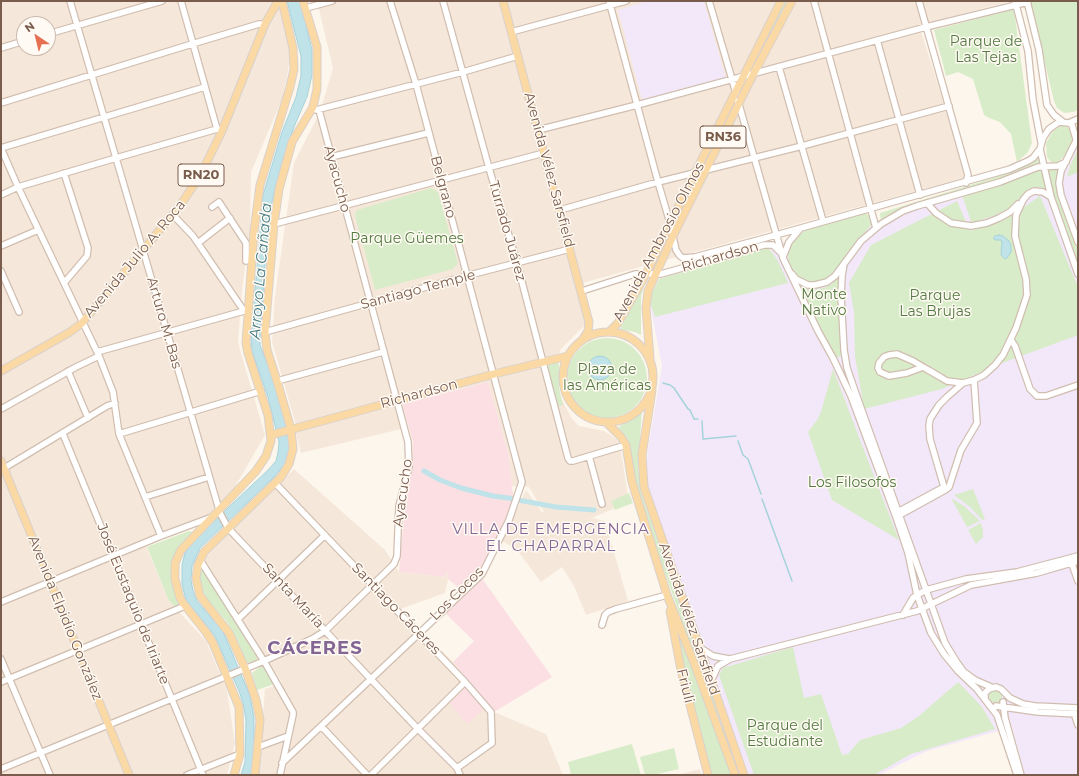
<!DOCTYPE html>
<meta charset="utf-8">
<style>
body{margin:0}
#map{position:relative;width:1079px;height:776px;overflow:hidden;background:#fdf6ec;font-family:Montserrat,sans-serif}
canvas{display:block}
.frame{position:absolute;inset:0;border:2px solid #7a5c4d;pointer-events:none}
.north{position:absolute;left:16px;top:16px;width:40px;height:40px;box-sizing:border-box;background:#fffaf3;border:1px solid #cabbb1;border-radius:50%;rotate:325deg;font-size:11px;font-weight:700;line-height:16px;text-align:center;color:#7a5c4d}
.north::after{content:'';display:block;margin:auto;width:14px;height:18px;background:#e76f51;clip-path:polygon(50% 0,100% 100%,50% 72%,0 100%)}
</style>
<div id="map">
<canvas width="1079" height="776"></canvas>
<div class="frame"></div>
<div class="north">N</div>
</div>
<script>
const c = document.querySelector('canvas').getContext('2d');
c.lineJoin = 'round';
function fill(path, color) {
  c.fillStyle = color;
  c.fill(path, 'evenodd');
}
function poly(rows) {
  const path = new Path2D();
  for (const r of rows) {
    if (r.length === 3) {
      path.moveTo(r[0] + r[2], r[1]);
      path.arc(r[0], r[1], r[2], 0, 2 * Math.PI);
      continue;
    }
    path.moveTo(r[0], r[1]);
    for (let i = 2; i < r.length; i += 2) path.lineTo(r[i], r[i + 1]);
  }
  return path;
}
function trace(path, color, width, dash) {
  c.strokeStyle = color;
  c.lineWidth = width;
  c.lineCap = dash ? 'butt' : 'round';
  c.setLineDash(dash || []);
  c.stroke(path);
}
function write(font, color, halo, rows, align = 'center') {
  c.font = font + ' Montserrat,sans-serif';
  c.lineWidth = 3;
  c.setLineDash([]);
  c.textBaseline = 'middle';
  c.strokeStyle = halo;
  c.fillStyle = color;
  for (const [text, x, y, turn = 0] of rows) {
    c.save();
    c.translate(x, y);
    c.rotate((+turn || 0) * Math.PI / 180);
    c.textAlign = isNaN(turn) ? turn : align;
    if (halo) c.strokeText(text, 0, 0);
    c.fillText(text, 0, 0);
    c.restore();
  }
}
fill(poly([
 [1,1,279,1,291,55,283,97,251,172,250,231,242,290,238,343,265,435,229,497,212,513,143,539,169,601,206,641,227,691,235,743,227,775,1,775],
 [24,24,48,24,48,48,24,48],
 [317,1,1011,1,919,25,967,177,575,285,586,324,560,350,556,374,560,396,572,419,579,426,604,431,609,434,617,440,621,451,629,502,592,518,605,521,628,601,586,615,574,586,562,567,541,582,517,550,502,541,526,490,542,512,544,512,529,487,512,486,508,453,488,382,396,405,401,429,301,453,296,433,296,425,272,342,275,296,294,163,320,112,333,68],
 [294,469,385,550,399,572,446,577,447,571,450,572,445,593,400,609,453,662,494,712,546,734,563,775,258,775,265,689,282,683,204,559],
 [700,769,701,775,677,775]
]), '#f5e8da');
fill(poly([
 [647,1,704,1,726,79,642,100,618,10],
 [1078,145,1078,775,1025,775,1012,727,927,751,879,775,749,775,647,493,646,468,648,449,662,366,649,299,652,291,659,279,768,247,866,216,873,218,882,227,910,212,947,199,1006,183,1036,170,1060,169,1068,163]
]), '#f3e8fa');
fill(poly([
 [488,382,508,453,514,502,507,517,479,572,460,589,448,579,449,572,447,572,446,577,399,572,406,496,412,466,413,442,403,408,403,404],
 [481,577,552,677,494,712,453,662,474,641,445,613],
 [465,688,484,709,467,724,449,703]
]), '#fbdfe3');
fill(poly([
 [783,1,789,1,752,74,749,72],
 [1030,1,1078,1,1078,110,1073,112,1064,113,1057,108,1054,101],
 [1014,9,1032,143,1028,152,1017,162,1011,134,1000,122,987,117,984,115,973,79,958,72,946,76,934,30],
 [732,105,735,106,704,167,702,166],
 [1062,125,1071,129,1073,136,1073,142,1063,157,1059,162,1055,163,1050,161,1047,157,1046,143,1053,131],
 [1078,149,1078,172,1067,177,1070,166],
 [1039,157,1040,165,1007,178,909,207,881,223,880,213,996,177,1033,163],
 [1046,168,1059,168,1057,182,1059,196,1078,250,1078,270,1054,201],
 [1038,170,1042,172,1046,190,1039,187,1034,187,1029,189,1017,204,1008,209,996,215,975,222,971,222,962,195,1007,183],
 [697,177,699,178,675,226,673,223],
 [431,188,438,192,458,263,453,269,375,290,355,215,357,210],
 [1040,196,1078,287,1078,335,1005,362,942,389,864,409,855,356,854,313,849,283,871,245,957,201,970,231,1011,216],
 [865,213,871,217,871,225,846,255,833,276,819,281,810,282,800,278,792,270,789,263,788,255,791,246,794,240,803,232,808,229,831,222],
 [768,247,778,261,788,283,655,317,649,299,659,279],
 [838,276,841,356,836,358,798,285,804,288,811,290,824,288,832,284],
 [642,285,644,286,641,297,641,335,635,332,620,329],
 [607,378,40],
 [555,362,559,364,559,388,563,405,557,407,546,367,551,363],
 [833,369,865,453,899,540,832,500,808,432,817,420,821,412],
 [642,410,638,467,641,492,741,775,737,775,636,492,628,439,618,427,631,420],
 [973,489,985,519,982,520,970,507,954,495],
 [629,493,633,503,615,510,611,501],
 [951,498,964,506,980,521,967,527],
 [981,523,983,531,983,537,976,544,968,530],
 [189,531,192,532,192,535,173,562,180,604,175,607,169,601,147,547],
 [201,566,257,657,257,660,248,663,246,661,233,631,226,621,205,596,200,579],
 [667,595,735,775,708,775],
 [793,647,804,698,821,694,842,755,848,754,860,740,901,728,919,716,958,682,982,707,995,729,911,754,874,775,754,775,719,675,723,668],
 [260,667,265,668,274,684,257,690,252,673],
 [995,696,7],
 [632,744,641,775,571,775,568,762],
 [674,748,679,769,653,775,645,775,640,757]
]), '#d8ecc9');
const water = poly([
 [287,1,300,1,312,50,312,75,307,97,294,127,283,159,275,189,268,220,260,339,260,345,278,392,289,436,289,450,285,464,274,477,200,548,192,566,191,580,193,591,197,601,223,631,250,696,254,718,254,765,251,775,241,775,245,762,246,720,243,703,239,691,215,636,186,600,182,584,182,565,185,553,192,542,269,469,276,461,278,452,279,442,268,397,252,351,251,338,263,195,282,132,296,97,301,76,301,56,287,1],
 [999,235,1003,236,1009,241,1011,245,1011,252,1007,258,1005,259,1001,255,1002,242,1001,240,995,240,993,238,995,236,999,235],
 [600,368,12]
]);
fill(water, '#bfe3e8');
trace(water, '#a5d3da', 1);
trace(poly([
 [663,383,670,385,674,388,688,409,690,410,694,419,698,419],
 [702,421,703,439,736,436],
 [738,441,743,455,748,459,761,494],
 [762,499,792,581]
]), '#a5d3da', 1.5);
trace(poly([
 [424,471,440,480,461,488,493,496,516,499],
 [518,500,556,507,594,510]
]), '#bfe3e8', 5);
const minor = poly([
 [70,1,220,513,228,528,418,729,457,768,460,775],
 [181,1,217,129],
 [443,1,489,168,517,263,568,458,570,461,573,461,626,445],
 [609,1,658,182,670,223,676,250,680,256,683,258,695,257,769,237,1010,169,1028,161,1033,158,1040,149],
 [709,1,736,93],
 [814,1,876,228],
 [919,1,968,175,966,183],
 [1015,1,1028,51,1033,100,1041,142],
 [1027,1,1039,50,1047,105,1054,115,1063,122],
 [306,8,332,1],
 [511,32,626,1],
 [48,34,162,1],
 [877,40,920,195],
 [1,48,24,41],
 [779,67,823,221],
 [738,101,783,258,818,331,833,358,851,396,896,517,908,553,917,595,931,633,944,654,958,671,977,689,997,715,1017,775],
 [1,103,192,44,259,24,265,24],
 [316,110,463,72,518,56],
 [1069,123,1078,119],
 [538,130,637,105,926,27,1028,2],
 [1078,137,1061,171,1059,183,1061,195,1078,242],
 [1076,139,1072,125,1069,123,1059,122,1049,129,1043,138,1040,149,1051,197,1078,274],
 [1,148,18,187,99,356,113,392,119,434,161,536],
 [1,148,205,87],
 [331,157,428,133],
 [1,195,18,187,116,158,217,129,222,131],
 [927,203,936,213,951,223,971,226,987,223,999,218,1010,212,1018,204],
 [212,207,219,202,246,243,246,261],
 [560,210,658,182,802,146,949,106],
 [173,215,193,236,244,311],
 [274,224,544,153],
 [198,243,230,218],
 [1,246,38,230],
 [783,257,789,242,800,229],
 [844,264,842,276,841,296,844,350,847,368,856,394,945,643,956,661,964,672,975,680,991,687],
 [1,271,19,312],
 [792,274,796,279,808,285,815,285,827,282,835,276,861,241,881,224,903,211,917,206,1000,182,1038,167,1058,166,1066,162],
 [64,283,87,256,88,248,64,173],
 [582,291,635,274,661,274,764,245,773,245,780,252],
 [265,332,466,276,570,249],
 [1011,340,1015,346,1030,389,1037,396,1046,396,1078,385],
 [97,352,244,311,249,311],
 [923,367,907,373,889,376,880,372,878,368,879,363,884,357,889,355,897,354,913,361,923,367,930,371,947,381,963,383],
 [68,371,88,418],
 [277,381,383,352],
 [1,409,76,367,99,356],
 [63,434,203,775],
 [119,434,261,391],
 [589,456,602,504],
 [1,470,107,406,115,403],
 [275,483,465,682,491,712,492,743,457,768],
 [145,497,209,477],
 [896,513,944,487,930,439,929,426,930,419,939,405,947,397,963,383,974,380,984,375,995,365,1003,355,1016,328,1027,295,1026,279,1015,236,1016,215,1023,200,1028,194,1034,191,1043,192,1051,197],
 [896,517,945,490,949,487,961,450,977,423,974,380],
 [200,560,264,661,293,712,293,715,280,775],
 [1072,564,1078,581],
 [1,602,161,536,212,517],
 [903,615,913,598,917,595,926,590,966,579,1017,572,1078,556],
 [238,619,325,535],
 [602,625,605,615,608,612,616,609,667,595],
 [699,647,713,656,729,659],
 [1,659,50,775],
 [711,681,718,666,730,659,917,611,971,585,1037,573,1078,561],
 [1,682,185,606],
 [985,699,985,693,989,689,996,687,1001,689,1010,698,1023,704,1035,706,1078,708],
 [1003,702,1005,718,1021,775],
 [996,706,1038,712,1078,714],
 [1073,710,1078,725],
 [321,726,367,775],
 [258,747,288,736],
 [282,763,482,574,509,520,522,482,416,84,390,1],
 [1,769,264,661,312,639,325,631,394,564,397,556,399,506,409,467,408,442,319,110],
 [187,775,240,754],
 [371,775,465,682]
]);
const major = poly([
 [503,1,589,322,588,331,583,339],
 [610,331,618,323,646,274,670,223,781,1],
 [608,377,45],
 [650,358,646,308,648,291,673,236,754,73,792,1],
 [1,371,70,332,82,323,179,207,200,176,222,131,265,24,278,1],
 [652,390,642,455,644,487,744,775],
 [606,422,621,437,626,445,632,482,667,595,696,668,735,775],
 [271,435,494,374,568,356],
 [1,461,129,775],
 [670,611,681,670,708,775],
 [234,775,240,754,239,707,213,643,206,632,183,603,180,598,175,579,175,563,181,550,256,471,266,456,271,441,268,415,248,353,246,343,254,231,260,185,290,87,294,69,293,48,282,1],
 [255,775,260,720,256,700,245,668,229,633,200,596,196,578,198,565,204,552,281,477,289,464,293,449,291,429,277,381,267,350,265,332,274,224,279,189,292,142,313,107,317,89,317,47,303,1]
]);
trace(minor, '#d1beb0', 8);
trace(major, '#dad1cd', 9);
trace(minor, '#fff', 5.5);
trace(major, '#fbd9a5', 7);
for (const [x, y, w] of [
 [723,137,46],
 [201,175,46]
]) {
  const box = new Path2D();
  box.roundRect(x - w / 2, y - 11, w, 22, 3);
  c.fillStyle = '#fffaf3';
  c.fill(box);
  trace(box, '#7a5c4d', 1);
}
write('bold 13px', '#7a5c4d', null, [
 ["RN36",723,137],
 ["RN20",201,175]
]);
write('14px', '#537a41', '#fffaf3', [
 ["Parque de",986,42],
 ["Las Tejas",986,58],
 ["Parque Güemes",407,239],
 ["Monte",824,295],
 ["Nativo",824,311],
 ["Parque",935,296],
 ["Las Brujas",935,312],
 ["Plaza de",607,370],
 ["las Américas",607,386],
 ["Los Filosofos",852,483],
 ["Parque del",785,726],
 ["Estudiante",785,742]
]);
write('14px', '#7a5c4d', '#fffaf3', [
 ["Avenida Vélez Sarsfield",549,170,75],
 ["Ayacucho",337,179,75],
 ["Belgrano",443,187,75],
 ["Turrado Juárez",507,231,74],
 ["Avenida Ambrosio Olmos",659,242,-62],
 ["Richardson",720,257,-16],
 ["Avenida Julio A. Roca",135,259,-50],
 ["Santiago Temple",418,290,-15],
 ["Arturo M. Bas",164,323,74],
 ["Richardson",419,394,-15],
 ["Ayacucho",403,493,-82],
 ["Los Cocos",457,594,-45],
 ["Santa María",293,596,47],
 ["José Eustaquio de Iriarte",133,604,68],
 ["Santiago Cáceres",396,609,46],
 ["Avenida Elpidio González",65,618,68],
 ["Avenida Vélez Sarsfield",689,619,71],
 ["Friuli",685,686,76]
]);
write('italic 15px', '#437c86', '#fffaf3', [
 ["Arroyo La Cañada",261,271,-85]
]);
c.letterSpacing = '1px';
write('15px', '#846695', '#fffaf3', [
 ["VILLA DE EMERGENCIA",551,530],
 ["EL CHAPARRAL",551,547]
]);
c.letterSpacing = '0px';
c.letterSpacing = '1px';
write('bold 18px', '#846695', '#fffaf3', [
 ["CÁCERES",315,649]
]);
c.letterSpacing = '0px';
</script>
